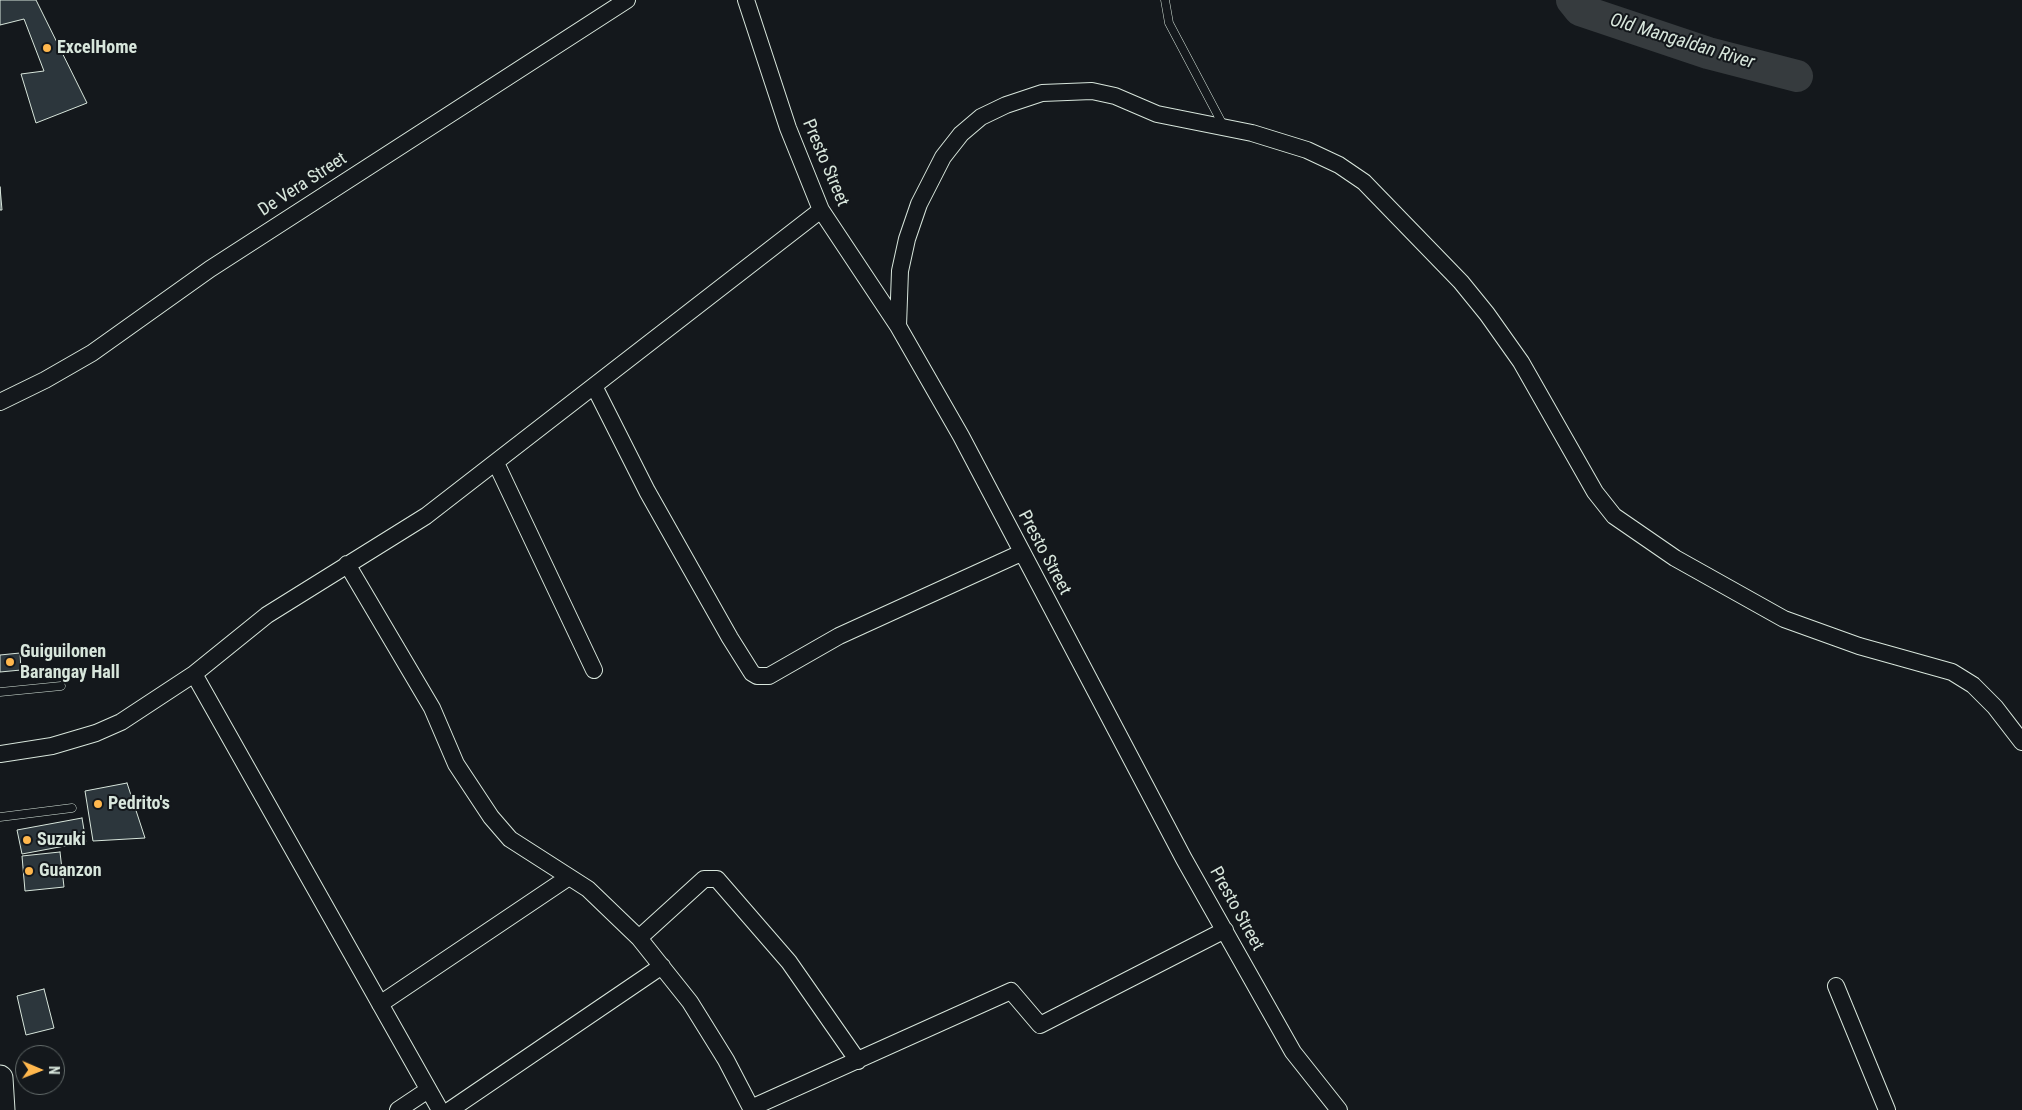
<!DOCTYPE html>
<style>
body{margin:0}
#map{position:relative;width:2022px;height:1110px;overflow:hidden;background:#14181c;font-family:"Roboto Condensed",sans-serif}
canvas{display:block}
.north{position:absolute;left:15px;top:1045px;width:50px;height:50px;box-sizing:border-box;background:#14181c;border:1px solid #626a69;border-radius:50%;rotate:91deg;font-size:14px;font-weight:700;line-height:20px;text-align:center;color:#d8e6dc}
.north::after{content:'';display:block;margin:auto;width:18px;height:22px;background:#ffb74d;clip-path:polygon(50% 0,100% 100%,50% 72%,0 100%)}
</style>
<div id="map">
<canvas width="2022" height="1110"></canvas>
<div class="north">N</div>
</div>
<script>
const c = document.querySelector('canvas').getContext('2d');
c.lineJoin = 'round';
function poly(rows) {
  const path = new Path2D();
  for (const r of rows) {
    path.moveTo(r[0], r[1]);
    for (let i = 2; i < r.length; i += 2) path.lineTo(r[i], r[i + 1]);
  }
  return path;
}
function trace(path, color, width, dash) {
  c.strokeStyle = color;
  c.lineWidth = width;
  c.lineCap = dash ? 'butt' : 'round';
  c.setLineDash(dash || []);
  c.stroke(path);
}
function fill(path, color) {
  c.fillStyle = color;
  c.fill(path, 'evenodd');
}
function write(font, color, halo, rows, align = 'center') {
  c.font = font + ' "Roboto Condensed",sans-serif';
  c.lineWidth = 4;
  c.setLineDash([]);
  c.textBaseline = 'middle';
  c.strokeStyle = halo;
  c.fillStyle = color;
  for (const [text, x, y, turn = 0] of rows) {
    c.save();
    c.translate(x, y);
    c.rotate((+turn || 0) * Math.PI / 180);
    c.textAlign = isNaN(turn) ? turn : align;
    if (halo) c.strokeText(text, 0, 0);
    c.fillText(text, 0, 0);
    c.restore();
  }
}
trace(poly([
 [1572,0,1580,10,1708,53,1797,76]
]), '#363b3e', 32);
const building = poly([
 [0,0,36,0,87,103,36,123,21,74,44,71,24,19,0,25,0,0],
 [0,187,2,210,0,210,0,187],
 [20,653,21,670,0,672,0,655,20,653],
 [127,783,145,838,93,841,85,791,127,783],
 [82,818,86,842,22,854,17,830,82,818],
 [60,852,64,887,25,891,22,856,60,852],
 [44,989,54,1028,26,1035,17,996,44,989]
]);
fill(building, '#2c363c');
trace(building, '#d8e6dc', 1);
const lane = poly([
 [1165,0,1169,23,1223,125],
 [0,692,61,686],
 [0,817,72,808]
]);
const street = poly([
 [746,0,788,128,821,210,898,326,961,436,1184,859,1293,1052,1339,1110],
 [898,326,900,271,907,239,919,204,943,157,961,134,981,117,1006,105,1042,93,1092,91,1115,96,1157,114,1252,133,1307,150,1339,165,1364,182,1461,282,1487,314,1521,362,1595,492,1614,516,1675,558,1784,619,1859,646,1952,672,1973,685,1995,707,2022,742],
 [594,386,647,491,691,569,730,638,752,673,757,676,769,676,839,636,1021,553],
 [0,402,45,380,92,353,210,269,627,0],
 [496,463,594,670],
 [347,564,432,708,456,764,491,817,510,839,588,889,639,938,690,1002,726,1060,752,1110],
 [194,674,440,1110],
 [0,754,52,746,96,733,121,722,194,674,267,615,426,516,821,210],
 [639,938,704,879,717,879,789,962,858,1061],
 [1836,986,1887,1110],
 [380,1004,569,877],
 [751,1108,1011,991,1040,1025,1225,930],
 [398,1110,428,1090],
 [450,1110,662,966]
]);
const primary = poly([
 [0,1078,2,1110]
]);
trace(lane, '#d8e6dc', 9);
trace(street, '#d8e6dc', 18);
trace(primary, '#d8e6dc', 27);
trace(lane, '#14181c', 8);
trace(street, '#14181c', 16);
trace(primary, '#14181c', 25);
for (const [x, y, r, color] of [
 [47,48,5,"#ffb74d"],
 [10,662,5,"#ffb74d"],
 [98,804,5,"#ffb74d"],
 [27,840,5,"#ffb74d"],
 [29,871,5,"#ffb74d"]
]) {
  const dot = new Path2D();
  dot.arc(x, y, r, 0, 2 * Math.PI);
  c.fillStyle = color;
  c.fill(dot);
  trace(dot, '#14181c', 2);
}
write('bold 18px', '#d8e6dc', '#14181c', [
 ["ExcelHome",57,48],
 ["Guiguilonen",20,652],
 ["Barangay Hall",20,673],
 ["Pedrito's",108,804],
 ["Suzuki",37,840],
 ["Guanzon",39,871]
], 'left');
write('18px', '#d8e6dc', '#14181c', [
 ["Presto Street",825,163,67],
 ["De Vera Street",303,185,-33],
 ["Presto Street",1044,553,62],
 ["Presto Street",1236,909,61]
]);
write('italic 19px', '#d8e6dc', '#14181c', [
 ["Old Mangaldan River",1682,42,17]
]);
</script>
